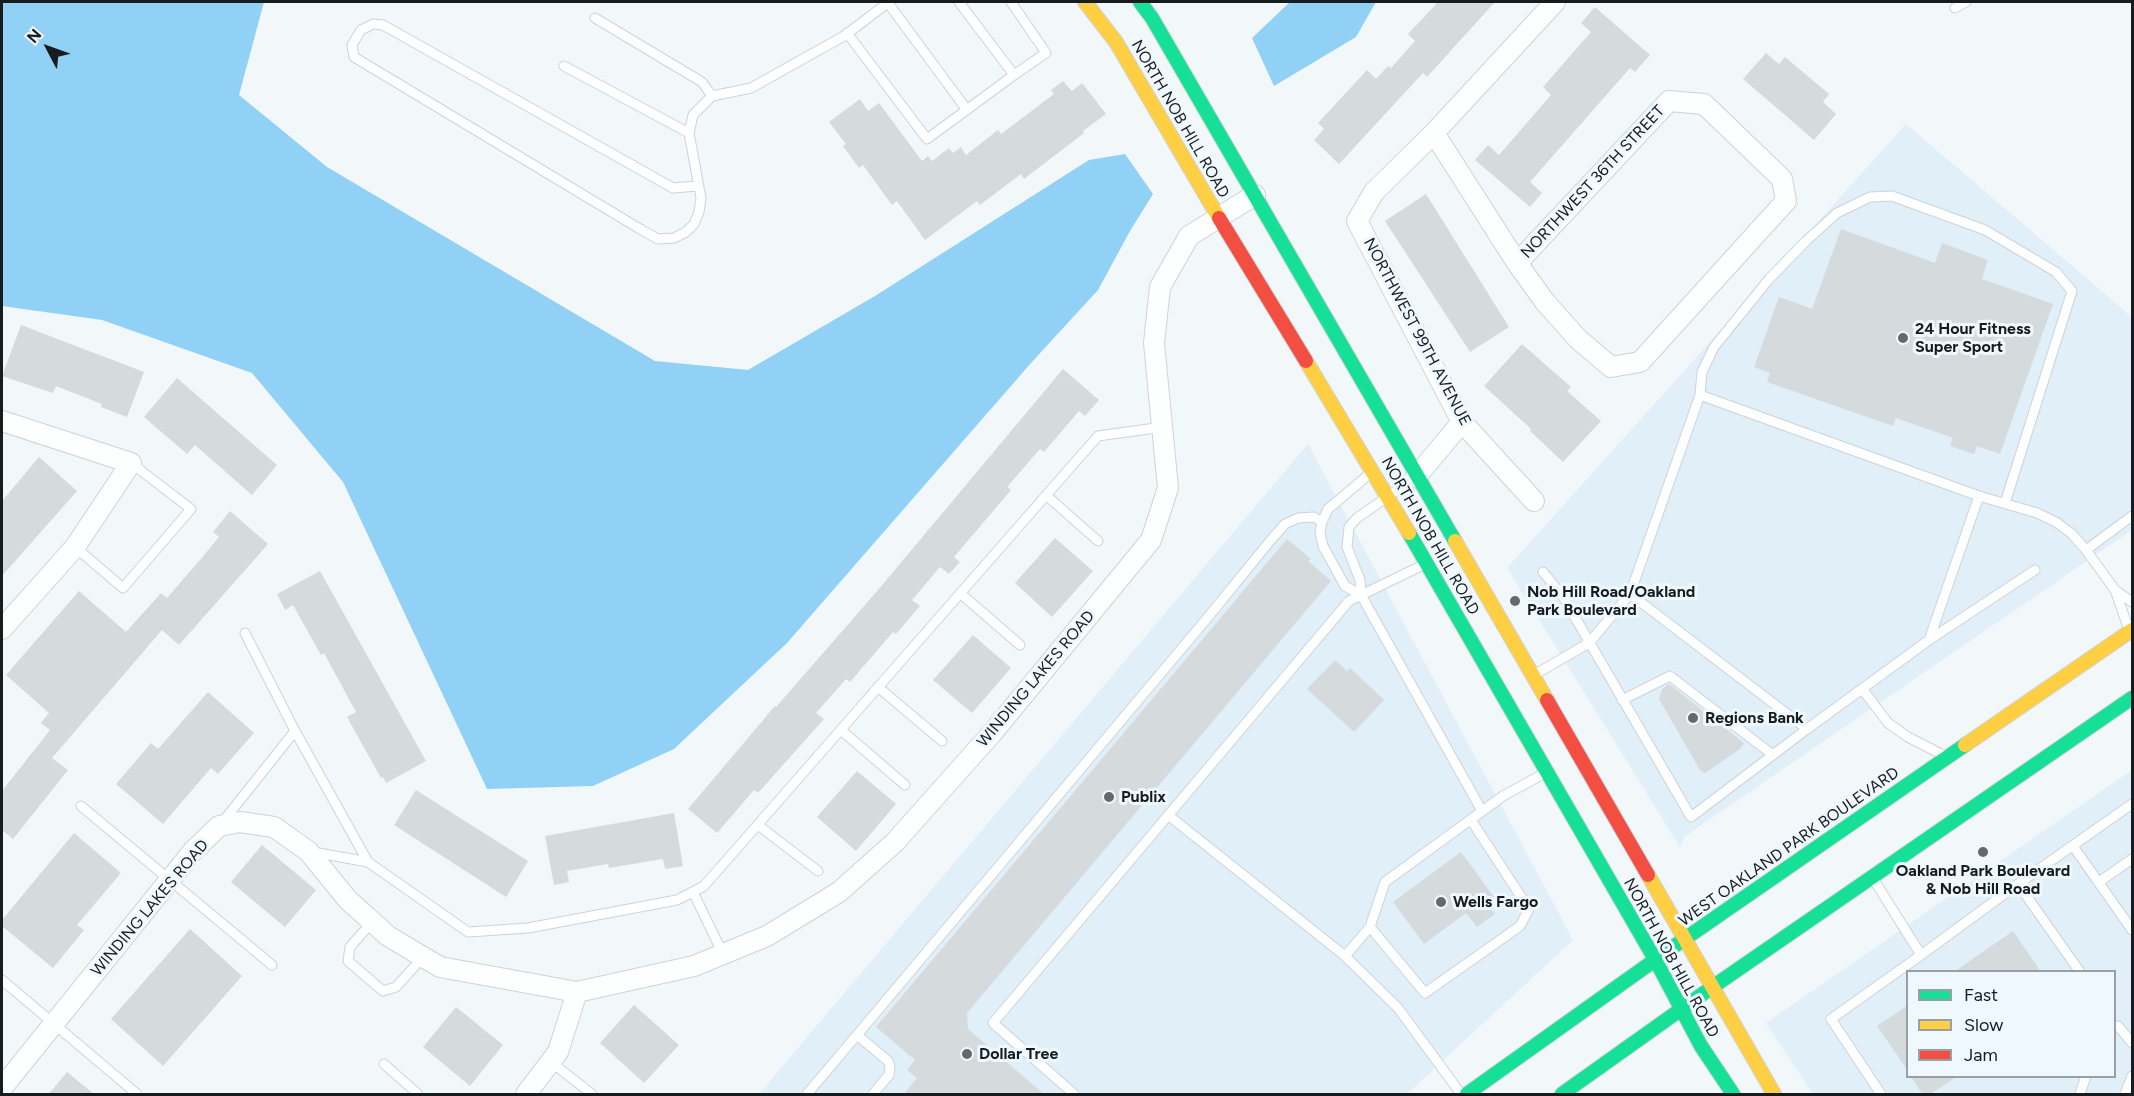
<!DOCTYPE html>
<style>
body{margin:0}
#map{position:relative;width:2134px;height:1096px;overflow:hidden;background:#f2f7fa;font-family:Figtree,sans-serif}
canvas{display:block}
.frame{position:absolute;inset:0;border:3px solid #171c1f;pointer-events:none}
.legend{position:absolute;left:1906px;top:970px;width:210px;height:108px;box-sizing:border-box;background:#eff8fe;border:2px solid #99a0a5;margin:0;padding:8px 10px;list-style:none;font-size:18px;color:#171c1f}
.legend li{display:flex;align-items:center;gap:12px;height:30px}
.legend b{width:30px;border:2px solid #99a0a5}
.north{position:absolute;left:18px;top:18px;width:60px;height:60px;-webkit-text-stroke:4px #eff8fe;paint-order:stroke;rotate:311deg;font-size:16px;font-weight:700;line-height:24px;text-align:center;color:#171c1f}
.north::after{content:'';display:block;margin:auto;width:21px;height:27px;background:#171c1f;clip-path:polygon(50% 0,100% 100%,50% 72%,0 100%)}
</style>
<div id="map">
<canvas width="2134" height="1096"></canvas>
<div class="frame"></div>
<ul class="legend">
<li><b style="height:8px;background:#16e098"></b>Fast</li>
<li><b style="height:8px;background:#ffcf43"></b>Slow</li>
<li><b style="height:8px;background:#f24e42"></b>Jam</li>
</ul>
<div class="north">N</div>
</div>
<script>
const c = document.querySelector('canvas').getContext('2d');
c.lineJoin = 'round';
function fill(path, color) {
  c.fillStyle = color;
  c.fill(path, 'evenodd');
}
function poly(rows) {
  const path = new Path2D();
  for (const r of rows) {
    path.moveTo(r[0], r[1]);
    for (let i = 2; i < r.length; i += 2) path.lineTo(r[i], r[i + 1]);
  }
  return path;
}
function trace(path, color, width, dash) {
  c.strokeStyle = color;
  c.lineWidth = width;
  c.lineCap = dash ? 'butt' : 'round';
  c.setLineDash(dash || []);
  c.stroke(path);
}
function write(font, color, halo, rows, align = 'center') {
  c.font = font + ' Figtree,sans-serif';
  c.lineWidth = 6;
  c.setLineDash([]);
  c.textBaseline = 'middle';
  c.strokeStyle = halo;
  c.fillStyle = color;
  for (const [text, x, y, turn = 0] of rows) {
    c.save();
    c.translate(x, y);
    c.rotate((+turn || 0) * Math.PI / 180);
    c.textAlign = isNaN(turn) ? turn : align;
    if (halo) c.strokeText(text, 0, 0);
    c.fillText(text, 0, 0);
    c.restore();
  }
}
fill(poly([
 [1906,124,2132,317,2132,530,1684,837,1680,847,1507,568],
 [1308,444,1573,940,1407,1094,759,1094],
 [2132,770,2132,1094,1813,1094,1766,1023],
 [1908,972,2114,972,2114,1076,1908,1076]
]), '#e1eff8');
fill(poly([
 [2,2,264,2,239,95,327,167,655,361,748,370,875,296,1089,160,1125,154,1153,194,1130,231,1098,290,1031,363,787,643,674,749,593,786,487,789,343,482,252,373,102,320,2,306],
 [1290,2,1376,2,1356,37,1274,86,1252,38]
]), '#91d1f5');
fill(poly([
 [1438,2,1495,2,1427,77,1423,73,1339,164,1314,140,1324,129,1318,123,1367,70,1376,79,1388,66,1391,68,1415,41,1408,34],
 [1595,7,1650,55,1635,72,1630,68,1530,182,1542,193,1530,207,1475,160,1488,145,1499,155,1551,95,1543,87,1591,32,1581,23],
 [1766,53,1779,64,1785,57,1829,94,1823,102,1836,114,1814,140,1743,79],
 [1063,81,1072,91,1082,83,1106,114,1083,131,1084,133,1024,179,1021,174,980,205,977,201,925,240,897,201,892,205,863,165,859,168,843,146,846,144,829,122,860,99,868,111,879,103,922,161,928,156,932,161,949,148,953,153,961,147,966,155,998,130,1001,134,1054,94,1051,90],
 [1426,194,1509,327,1470,352,1385,221],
 [1841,229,1935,263,1942,243,1988,260,1982,279,2053,304,2000,454,1977,446,1974,454,1950,446,1953,438,1896,418,1893,426,1767,382,1770,373,1754,367,1779,297,1812,309],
 [21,325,144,372,127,417,101,407,102,404,56,386,53,393,2,376],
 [1522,344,1571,387,1567,391,1601,421,1563,462,1530,431,1531,429,1484,386],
 [1063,369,1099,400,1085,416,1079,411,1044,452,1040,449,1007,487,1011,490,954,557,960,562,949,574,940,567,912,600,920,606,896,634,893,632,850,682,846,679,816,713,824,719,758,793,754,790,717,833,688,809,775,706,776,707,878,590],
 [177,378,277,465,252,495,195,445,187,454,144,417],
 [39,457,77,491,2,576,2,501],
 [230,511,268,544,179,645,162,630,52,758,68,770,13,839,2,830,2,791,50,730,41,723,49,713,6,675,79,591,126,632,161,593,167,598,200,560,219,537,213,532],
 [1055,538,1093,571,1052,617,1015,583],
 [1287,539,1311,559,1308,561,1331,581,967,1013,968,1029,1045,1095,903,1095,917,1078,907,1070,915,1060,876,1027],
 [320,571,426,761,386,783,383,777,381,778,347,717,356,712,324,653,321,655,293,605,285,610,277,594],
 [973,635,1011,668,972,713,933,680],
 [1335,660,1347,671,1350,668,1384,700,1354,732,1307,689],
 [1669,684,1744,743,1740,749,1705,773,1700,770,1659,699,1662,689],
 [208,692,254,733,218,774,211,768,163,824,116,784,151,743,158,749],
 [857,771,896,804,856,851,817,817],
 [416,790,528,861,506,897,394,825],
 [674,813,683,866,665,869,663,859,609,868,608,864,567,871,569,882,554,885,545,836],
 [74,833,121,873,77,925,84,930,53,968,2,926,2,920],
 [262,845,316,890,285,927,231,882],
 [1461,852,1494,897,1486,903,1495,914,1477,927,1466,913,1424,944,1393,902],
 [190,929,242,976,163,1066,111,1019],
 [2013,931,2041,972,1954,972],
 [634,1005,679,1045,644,1083,600,1043],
 [1908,1005,1908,1071,1877,1026],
 [456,1007,503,1045,470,1086,423,1047],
 [67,1072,95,1095,48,1095],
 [1911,1077,1956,1077,1929,1095,1923,1095]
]), '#d5dadd');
const lane = poly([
 [1011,2,1046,53,1014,75],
 [888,3,967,110],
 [1955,8,1966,2],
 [595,18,702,82,712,96],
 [847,33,927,139,1014,75,959,2],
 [564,66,689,133],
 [698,186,673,188,383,25,373,24,361,30,352,45,354,57,640,229,658,239,674,238,686,232,694,224,699,212,701,198,689,133,693,115,712,96,751,88,844,36,889,2],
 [1700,395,1702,372,1714,347,1769,279,1806,241,1837,213,1870,197,1892,196,1985,230,2056,272,2072,291,2005,503],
 [1416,477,1357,518,1349,527,1347,547,1360,580,1361,595,1482,811],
 [1046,495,1098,541],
 [75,547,123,588,191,509,131,463],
 [2086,550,2132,516],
 [1543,572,1562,595,1691,817,1807,729],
 [2115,590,2132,602],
 [960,593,1020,645],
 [1630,594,1807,729,1929,640,2035,570],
 [1361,595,1345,586,1323,546,1320,533,1322,522,1328,509,1372,472],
 [1929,640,1979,496],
 [1534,675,1589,643,1630,594,1700,395,1979,496,2037,513,2056,522,2072,534,2086,550,2115,590,2128,627],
 [878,687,942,741],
 [1863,690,1888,723,1908,737,1943,755],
 [1622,700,1670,676,1773,755],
 [841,730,905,785],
 [295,731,368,862,313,852],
 [81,806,272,965],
 [1168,815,1345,956],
 [221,824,295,731,245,633],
 [758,825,818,871],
 [2073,846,2132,930],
 [368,862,468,932,528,928,677,900,704,886,1098,436,1163,427],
 [1874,880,1921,955,1831,1019,1881,1094],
 [2099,882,2132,859],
 [2018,884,2132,804],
 [693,892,723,954],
 [372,922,350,947,348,961,383,991,396,987,423,957],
 [1370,927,1425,993,1520,926,1529,909,1471,820],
 [1921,955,2018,884,2080,972],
 [2,980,137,1094],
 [2118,1026,2132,1043],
 [857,1035,1209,616,1270,541,1285,524,1298,518,1314,517,1322,522],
 [551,1062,592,1094],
 [384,1064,418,1094],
 [807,1094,857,1035,888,1061,890,1066,889,1075,873,1094],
 [1074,1094,993,1023,1349,601,1425,564],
 [1461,1094,1398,1008,1345,956,1370,927,1385,882,1503,796,1545,773],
 [2080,1094,2086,1076],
 [2125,1094,2132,1076]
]);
const street = poly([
 [1434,133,1517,263,1545,302,1578,339,1611,367,1640,362,1786,201,1782,179,1704,104,1669,101,1517,263],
 [2,421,131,463,75,547,2,629],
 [1416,477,1462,422],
 [1534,501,1462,422,1357,221,1374,192,1434,133,1555,2],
 [2,1088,193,851,219,826,240,822,274,827,308,851,348,900,388,936,440,967,577,992,694,966,767,936,839,892,895,842,993,732,1151,540,1168,488,1154,343,1160,287,1189,236,1255,195],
 [526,1094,558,1052,577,992]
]);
const fast = poly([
 [1140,2,1152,18,1455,541],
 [1409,533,1656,961,1701,1046,1733,1094],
 [1467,1094,1683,940,1965,745],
 [1562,1094,1711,988,2132,698]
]);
const slow = poly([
 [1085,2,1116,42,1219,218],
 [1306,361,1409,533],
 [1455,541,1547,700],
 [1965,745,2132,630],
 [1648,875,1774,1094]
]);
const jam = poly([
 [1219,218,1306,361],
 [1547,700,1648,875]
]);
trace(lane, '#ced3d6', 11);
trace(street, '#ced3d6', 22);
trace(fast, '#ced3d6', 16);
trace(slow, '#ced3d6', 16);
trace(jam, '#ced3d6', 16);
trace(lane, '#fdfefe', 9);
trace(street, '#fdfefe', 20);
trace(fast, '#16e098', 14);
trace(slow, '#ffcf43', 14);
trace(jam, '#f24e42', 14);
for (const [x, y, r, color] of [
 [1903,338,6,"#64696c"],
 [1515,601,6,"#64696c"],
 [1693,718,6,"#64696c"],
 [1109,797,6,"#64696c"],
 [1983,852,6,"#64696c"],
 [1441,902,6,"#64696c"],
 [967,1054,6,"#64696c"]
]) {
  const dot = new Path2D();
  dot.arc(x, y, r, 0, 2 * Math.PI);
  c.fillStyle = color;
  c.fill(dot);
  trace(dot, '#eff8fe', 2);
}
write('16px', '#171c1f', '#eff8fe', [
 ["NORTH NOB HILL ROAD",1180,119,60],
 ["NORTHWEST 36TH STREET",1593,182,-47],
 ["NORTHWEST 99TH AVENUE",1417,332,62],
 ["NORTH NOB HILL ROAD",1430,536,60],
 ["WINDING LAKES ROAD",1036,679,-50],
 ["WEST OAKLAND PARK BOULEVARD",1789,847,-35],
 ["WINDING LAKES ROAD",150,908,-50],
 ["NORTH NOB HILL ROAD",1671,958,61]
]);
write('bold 16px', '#171c1f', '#eff8fe', [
 ["24 Hour Fitness",1915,329],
 ["Super Sport",1915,347],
 ["Nob Hill Road/Oakland",1527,592],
 ["Park Boulevard",1527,610],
 ["Regions Bank",1705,718],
 ["Publix",1121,797],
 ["Oakland Park Boulevard",1983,871,"center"],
 ["& Nob Hill Road",1983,889,"center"],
 ["Wells Fargo",1453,902],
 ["Dollar Tree",979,1054]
], 'left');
</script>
